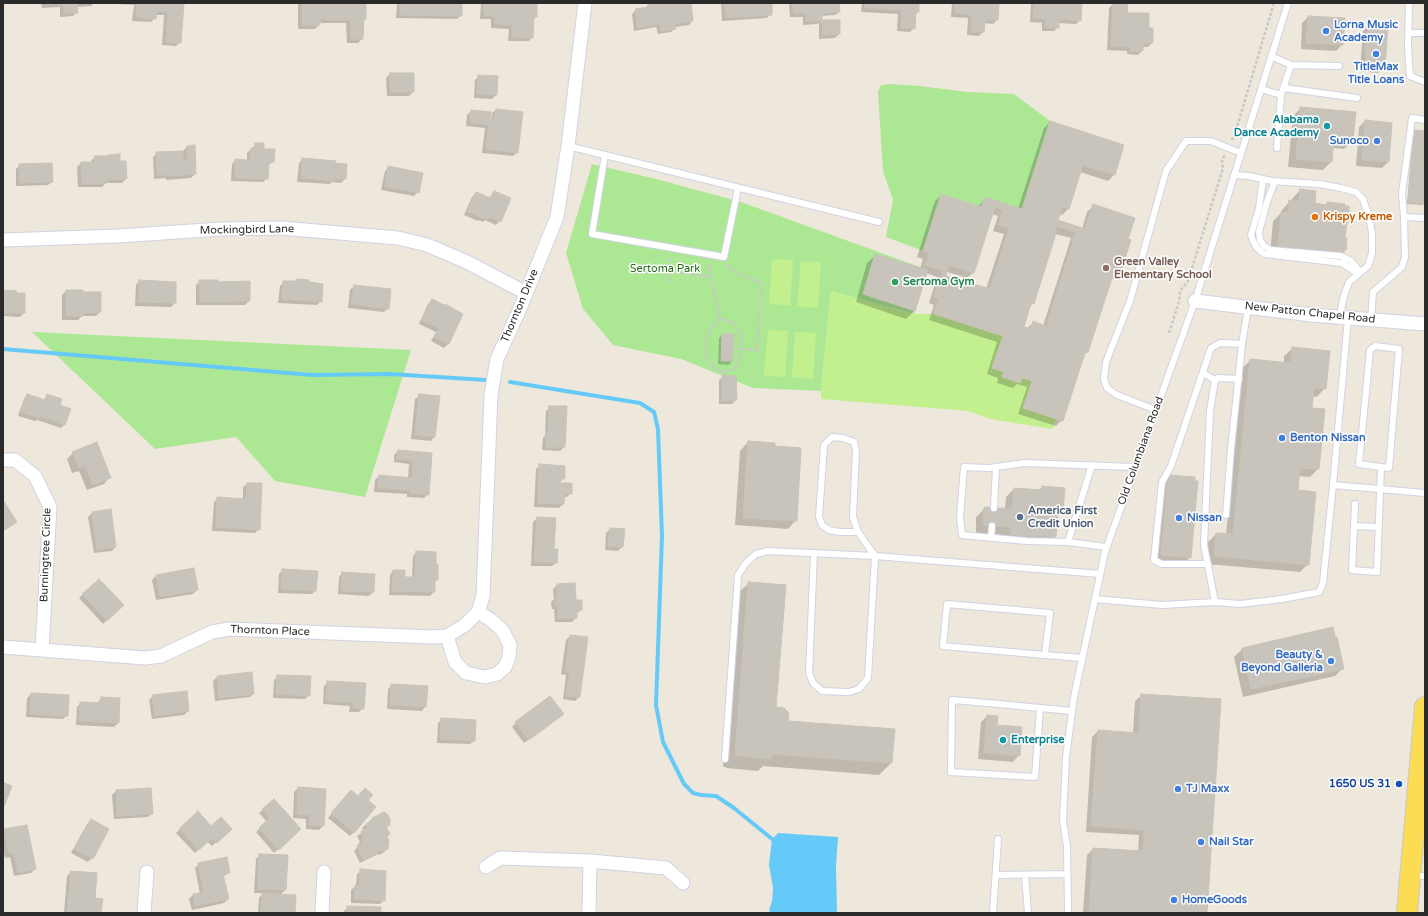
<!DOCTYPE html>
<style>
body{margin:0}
#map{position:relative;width:1428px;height:916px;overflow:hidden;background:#eee7db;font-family:"Varela Round",sans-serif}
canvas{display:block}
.frame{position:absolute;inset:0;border:4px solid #2a2a2a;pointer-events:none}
</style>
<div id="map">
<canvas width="1428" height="916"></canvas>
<div class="frame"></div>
</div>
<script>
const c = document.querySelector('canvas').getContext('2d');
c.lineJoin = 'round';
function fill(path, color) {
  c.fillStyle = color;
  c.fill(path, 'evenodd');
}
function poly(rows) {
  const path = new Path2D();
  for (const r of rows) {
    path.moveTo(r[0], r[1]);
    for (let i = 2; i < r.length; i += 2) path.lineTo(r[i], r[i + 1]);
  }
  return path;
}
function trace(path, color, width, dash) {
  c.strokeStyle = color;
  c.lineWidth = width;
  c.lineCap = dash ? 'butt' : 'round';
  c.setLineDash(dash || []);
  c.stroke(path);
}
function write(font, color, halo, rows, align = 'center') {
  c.font = font + ' "Varela Round",sans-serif';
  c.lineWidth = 3;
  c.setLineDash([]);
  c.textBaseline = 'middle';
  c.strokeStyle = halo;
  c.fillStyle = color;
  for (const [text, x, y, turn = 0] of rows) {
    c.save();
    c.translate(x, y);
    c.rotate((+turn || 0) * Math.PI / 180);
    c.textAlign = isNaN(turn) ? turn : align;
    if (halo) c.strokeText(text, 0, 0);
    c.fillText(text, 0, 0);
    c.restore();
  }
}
fill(poly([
 [891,84,920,86,968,92,1014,94,1050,121,1022,209,985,197,981,207,941,194,923,251,886,237,893,200,883,171,878,92,881,85],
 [592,164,656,179,741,202,928,270,914,314,831,291,821,391,753,388,681,359,613,345,583,309,566,253],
 [32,332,411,350,365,497,275,481,236,437,155,449]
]), '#ace894');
fill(poly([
 [772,259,793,260,790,306,769,304],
 [801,261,821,262,818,308,797,306],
 [831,291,914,314,934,314,1003,336,992,368,1004,372,1002,377,1020,383,1022,378,1032,381,1023,408,1056,419,1053,429,990,419,968,411,821,399,821,391],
 [768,330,788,331,785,377,764,376],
 [795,332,816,333,813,379,792,377]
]), '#c2f08f');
fill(poly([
 [778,833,838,837,836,866,837,913,770,913,769,910,772,901,773,888,769,865,772,839]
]), '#66caf8');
fill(poly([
 [41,3,94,3,91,6,77,7,77,12,73,16,60,17,60,7,42,8],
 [118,3,183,3,180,42,176,46,162,45,164,15,155,15,155,18,151,22,132,21,134,5,117,4],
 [298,3,365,3,365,19,363,21,362,39,358,43,347,43,346,23,321,23,321,22,319,22,319,25,315,29,298,29],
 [397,3,461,3,461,15,457,19,396,18],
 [481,3,536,3,536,17,533,19,532,37,529,41,508,41,509,29,491,28,491,19,480,19],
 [660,3,690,3,692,21,689,25,675,27,675,28,671,32,658,34,656,27,634,31,632,14,636,10,645,9,648,5],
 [721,3,771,3,771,14,767,18,722,21],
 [789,3,838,3,839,12,835,15,821,16,821,23,823,21,839,21,839,34,835,38,819,39,819,23,817,24,803,25,803,17,790,17],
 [862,3,918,3,918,12,915,15,914,28,910,32,897,31,898,14,861,12],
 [952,3,998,3,997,20,993,24,984,23,983,32,979,36,967,35,968,18,951,17],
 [1031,3,1081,3,1080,20,1076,24,1058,23,1058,27,1054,31,1042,31,1042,23,1030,22],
 [1119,3,1127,3,1126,14,1148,29,1152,43,1148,47,1142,47,1142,51,1138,55,1127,54,1127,51,1107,50,1109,8,1113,4],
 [1308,17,1342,45,1336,51,1301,49,1302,23],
 [1369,25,1384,67,1378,73,1360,71,1363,31],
 [390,74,413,92,409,96,387,96,386,78],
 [479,76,496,95,492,99,474,98,475,80],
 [1301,108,1352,141,1344,149,1333,148,1331,162,1323,170,1288,167,1293,116],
 [496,110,517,152,513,156,482,153,485,128,466,126,467,115,471,111,491,120,492,113],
 [1365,121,1388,162,1382,168,1356,166,1359,127],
 [1050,122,1123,146,1114,175,1108,181,1080,172,1068,209,1062,215,1059,214,1057,221,1082,229,1087,212,1093,206,1127,240,1119,273,1113,279,1110,279,1083,355,1062,420,1056,426,1018,414,1027,387,1017,384,1013,388,997,383,998,378,987,374,997,342,929,320,934,305,929,303,937,277,926,273,915,310,906,319,856,302,867,263,876,255,920,269,923,259,917,257,935,201,941,195,978,207,985,198,1018,209,1044,128],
 [992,214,998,216,993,231,1004,234,986,289,944,276,947,272,967,278,974,272],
 [1055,234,1071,238,1043,326,1033,323,1026,329,1022,328,1029,308,1033,303],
 [1415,131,1425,132,1425,191,1424,203,1422,205,1407,204,1413,133],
 [256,144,273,162,268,165,267,178,263,182,231,181,232,164,236,160,247,161,247,153],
 [187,147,194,147,195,174,191,178,166,180,166,178,154,179,153,157,157,153,183,152,183,151],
 [109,156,119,162,126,179,122,183,106,183,102,187,78,187,77,167,81,163,91,163,91,161,95,157,106,158],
 [303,159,334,164,345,179,341,183,332,182,330,184,297,182,299,163],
 [20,165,52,182,48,185,16,186,16,169],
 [388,168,418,192,414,196,381,190,385,171],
 [1300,190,1314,204,1325,205,1327,203,1348,222,1345,224,1344,239,1345,250,1335,261,1270,254,1273,221,1281,213,1282,210,1290,201,1292,201,1292,199],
 [494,192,500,221,496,225,485,220,483,222,478,220,478,221,464,215,472,197,476,193,489,198],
 [297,280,321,301,317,305,278,303,280,286,284,282,295,282],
 [139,281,175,303,171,307,135,306,136,285],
 [200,281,217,283,249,282,249,301,245,305,196,305,196,285],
 [354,286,388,308,384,312,348,308,350,290],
 [3,291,24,313,20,317,3,316],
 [66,291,82,293,100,293,100,312,96,316,82,316,78,320,62,320,62,295],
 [432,300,462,314,448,344,444,348,431,341,436,332,419,324,428,304],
 [723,335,732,361,729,365,718,364,719,338],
 [1293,348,1325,388,1317,397,1312,396,1311,409,1318,469,1310,477,1298,476,1296,491,1308,564,1300,572,1206,564,1208,542,1216,534,1226,535,1242,368,1251,360,1284,363,1284,356],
 [723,377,736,400,732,404,719,404,719,380],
 [28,395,43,401,47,395,65,424,61,428,37,420,35,421,18,416,24,399],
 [419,396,434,437,431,441,411,439,415,399],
 [550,407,564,447,560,451,542,450,543,438,545,436,546,411],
 [748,442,796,520,788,529,735,525,740,451],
 [398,451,431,454,428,494,424,498,407,497,407,494,374,492,375,480,379,476,408,478,409,464,394,462,394,455],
 [73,453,110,477,104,484,87,490,79,471,72,473,67,459],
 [540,465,564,478,558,484,571,493,567,497,563,497,563,504,559,508,534,507,536,469],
 [1170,476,1190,557,1182,566,1153,563,1160,487],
 [247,484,259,529,255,533,212,531,214,502,218,498,243,500,243,487],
 [1042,487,1062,510,1057,515,1055,536,1047,544,1028,543,1026,544,1003,542,1003,535,976,533,976,517,985,508,1005,509,1006,497,1014,489,1039,490],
 [92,513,115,547,112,551,94,553,88,517],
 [537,518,555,519,553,549,556,563,552,566,531,566,533,522],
 [610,529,624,530,622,547,618,551,605,550,606,533],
 [417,552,437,579,434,582,434,592,430,596,389,595,390,575,393,571,404,578,412,578,413,556],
 [194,570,197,590,193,594,156,600,152,580,156,576],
 [283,570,316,590,312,594,278,593,279,574],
 [342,573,374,575,373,592,369,596,338,594,339,577],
 [99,580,122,605,103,624,79,598],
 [749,583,775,708,787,722,892,762,879,775,763,766,758,771,726,768,726,767,723,767,736,595],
 [557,585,575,601,581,610,576,614,576,618,572,622,555,622,554,609,552,609,551,602,554,599,553,589],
 [570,636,587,638,579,697,575,701,563,699,566,675,561,674,566,640],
 [1242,649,1343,668,1335,676,1243,697,1234,657],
 [251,673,253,694,250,697,215,701,213,681,217,677],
 [278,676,309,695,305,699,273,698,274,680],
 [328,682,363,708,359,712,349,712,350,706,323,704,324,686],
 [392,685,425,707,422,711,387,709,388,689],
 [186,692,188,711,184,715,152,719,149,700,153,696],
 [31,694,67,715,63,719,26,717,27,698],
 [1142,695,1206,913,1083,913,1087,855,1093,849,1138,852,1139,835,1086,832,1092,737,1098,731,1133,733,1135,701],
 [101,698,119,699,118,723,114,727,76,725,77,707,81,703,97,704],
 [563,714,524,743,512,727,516,723],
 [987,716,1019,755,1013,762,978,759,981,722],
 [442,719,474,741,470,744,437,743,438,723],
 [298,788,323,826,319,830,306,829,306,819,293,818,294,792],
 [116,791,152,813,148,817,114,819,112,795],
 [348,795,367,800,354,832,350,836,328,818],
 [263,810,296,833,274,853,256,832,267,822,259,813],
 [198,813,211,827,231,829,212,846,207,841,195,853,176,833],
 [384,814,389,825,385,828,387,849,383,853,379,855,378,854,360,863,354,851,359,846,358,844,360,842,357,836,364,831,362,828,372,819],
 [91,820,92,858,88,862,71,853,87,824],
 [26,826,35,869,31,873,14,876,10,857,5,858,3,848,3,831],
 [260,855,287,856,285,890,280,895,294,913,258,913,259,898,263,893,254,893,256,859],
 [199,864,229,872,223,877,228,899,224,903,192,910,189,899,193,895,200,894,195,868],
 [361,871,384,900,380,904,351,903,351,890,356,886,357,874],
 [71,872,94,899,100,913,64,913,67,876],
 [348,907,380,913,344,913,344,911]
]), '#0003');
trace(poly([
 [3,349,312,375,390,374,486,380],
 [510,382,640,403,654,412,658,429,662,536,656,705,663,742,684,784,693,793,701,795,716,796,734,808,772,839]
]), '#66caf8', 4);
const building = poly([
 [45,3,87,3,77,3,78,13,64,13,63,4,45,4,45,3],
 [137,3,184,3,181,43,166,42,168,12,157,11,156,19,136,17,137,3],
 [302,3,366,3,366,19,364,19,363,39,351,39,350,20,325,20,325,18,320,18,320,25,302,25,302,3],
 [400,3,462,3,462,16,400,15,400,3],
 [484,3,537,3,537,17,534,17,533,38,512,37,512,25,495,24,495,16,484,15,484,3],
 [657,3,691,3,693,21,675,24,676,29,661,31,660,24,638,28,635,9,648,7,648,4,657,3],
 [725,3,772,3,772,15,726,18,725,3],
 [793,3,839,3,840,12,822,13,822,21,806,21,806,13,793,13,793,3],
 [865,3,919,3,919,12,916,12,915,29,901,28,902,10,865,8,865,3],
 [955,3,999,3,998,20,985,20,984,32,971,32,972,15,955,13,955,3],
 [1034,3,1082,3,1081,21,1059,19,1059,28,1045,27,1046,19,1033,18,1034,3],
 [1113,3,1128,3,1127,13,1149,13,1149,28,1153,28,1153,43,1143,43,1143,51,1130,51,1130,47,1111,46,1113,3],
 [1308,16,1345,18,1343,45,1306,43,1308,16],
 [822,20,840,20,840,34,823,35,822,20],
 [1369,24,1388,26,1385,67,1365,66,1366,43,1369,24],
 [390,73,414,73,414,92,390,92,390,73],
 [478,75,498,76,497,95,477,94,478,75],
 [1300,107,1356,112,1353,141,1334,139,1332,162,1296,159,1300,107],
 [496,109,523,112,518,153,486,149,489,125,470,122,471,110,491,112,490,119,494,119,496,109],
 [1365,120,1392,123,1389,162,1362,160,1365,120],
 [1050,121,1124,145,1115,175,1083,165,1069,209,1062,207,1058,220,1085,229,1093,204,1135,218,1128,239,1131,240,1120,274,1114,272,1088,352,1085,353,1063,421,1023,408,1032,381,1022,378,1020,383,1002,377,1004,372,992,368,1003,336,934,314,939,299,934,297,943,271,925,265,929,253,923,251,941,194,981,207,985,197,1022,209,1050,121],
 [995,207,1003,210,998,225,1009,228,990,289,946,276,949,265,974,273,995,207],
 [1056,226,1076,232,1047,323,1049,324,1048,327,1033,321,1030,329,1024,327,1031,303,1034,304,1057,230,1055,229,1056,226],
 [1414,130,1425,131,1425,204,1408,202,1414,130],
 [255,143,264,143,264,149,275,149,274,162,269,162,268,179,235,178,235,159,250,160,251,148,255,148,255,143],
 [195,145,196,174,169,176,169,175,157,175,156,152,183,151,183,160,187,160,187,146,195,145],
 [120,154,120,161,126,161,127,179,107,180,107,183,82,184,81,162,95,162,94,156,107,156,107,161,109,161,108,155,120,154],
 [302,158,336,161,335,163,347,164,346,179,335,178,335,181,301,178,302,158],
 [52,163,53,182,20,183,19,164,52,163],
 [388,166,423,173,419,193,385,186,388,166],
 [1300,189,1316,191,1315,203,1327,205,1327,202,1345,204,1345,206,1349,206,1349,222,1347,222,1345,238,1347,238,1346,250,1344,250,1344,253,1336,252,1336,254,1327,253,1327,251,1296,248,1296,251,1289,250,1289,248,1278,246,1281,212,1288,213,1289,200,1299,201,1300,189],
 [494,191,511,198,501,222,489,217,488,219,483,217,482,218,467,211,476,192,490,198,494,191],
 [875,254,928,270,915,311,863,294,875,254],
 [297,279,309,280,309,282,323,284,322,302,282,299,283,281,296,281,297,279],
 [139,280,176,282,176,303,139,302,139,280],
 [199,280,218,280,218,282,250,281,250,301,200,302,199,280],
 [354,285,391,289,389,309,351,304,354,285],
 [3,290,17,291,17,293,25,293,25,313,3,313,3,290],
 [66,290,83,290,83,292,101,292,101,312,83,313,83,316,66,316,66,290],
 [432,299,444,305,445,304,463,314,449,344,434,337,439,328,422,320,432,299],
 [722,334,734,334,733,361,721,361,722,334],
 [1292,347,1330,351,1326,389,1314,388,1312,408,1325,409,1319,469,1300,468,1298,490,1316,492,1309,565,1214,556,1216,533,1233,534,1250,359,1291,363,1292,347],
 [722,375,736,376,737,400,722,401,722,375],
 [27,394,45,400,47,394,62,399,60,405,71,409,65,425,41,416,40,418,21,412,27,394],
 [419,394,440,396,435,437,415,435,419,394],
 [549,406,567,406,565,447,546,447,546,433,548,433,549,406],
 [748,441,775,443,775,446,801,448,797,521,743,518,748,441],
 [97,442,111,478,93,485,85,465,79,468,72,452,97,442],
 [398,450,432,453,429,495,410,493,410,490,378,488,379,475,412,478,413,460,397,459,398,450],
 [539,464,565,466,565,479,560,479,560,483,572,483,572,494,565,493,564,504,538,503,539,464],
 [1170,475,1195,477,1195,481,1198,481,1191,558,1161,555,1168,478,1170,478,1170,475],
 [247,483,262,483,260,530,216,527,217,497,246,499,247,483],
 [1042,486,1065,488,1063,510,1058,510,1056,537,1036,535,1036,537,1010,534,1011,527,983,525,984,508,985,507,1012,509,1014,488,1042,490,1042,486],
 [3,500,17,522,3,531,3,500],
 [111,509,116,547,97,550,92,512,111,509],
 [537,517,556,518,554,549,558,549,557,563,534,562,537,517],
 [610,528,625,529,623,547,608,546,610,528],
 [416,551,436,552,436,564,438,564,438,580,435,580,435,592,392,591,393,570,405,570,405,577,415,577,416,551],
 [194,568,198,590,160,597,156,575,194,568],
 [282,569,318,571,316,591,281,589,282,569],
 [342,572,375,574,374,592,341,591,342,572],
 [99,579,124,605,107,621,82,594,99,579],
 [748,582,786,585,776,707,784,708,789,713,788,721,895,729,892,763,771,754,771,759,738,756,738,755,735,755,748,582],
 [575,583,576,600,582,600,582,610,577,611,577,618,558,619,558,605,555,605,555,597,557,597,557,584,575,583],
 [1333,627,1335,637,1337,637,1344,669,1251,689,1242,648,1333,627],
 [570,635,588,637,580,697,566,696,570,671,565,671,570,635],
 [252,672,254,694,219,698,217,676,252,672],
 [277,675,311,676,310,696,276,694,277,675],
 [327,681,366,683,364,709,353,708,353,702,326,701,327,681],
 [391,684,428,686,426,707,390,705,391,684],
 [187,691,189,711,155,716,152,695,187,691],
 [31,693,69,695,68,716,30,714,31,693],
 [1141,694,1221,699,1207,913,1089,913,1093,848,1143,851,1144,830,1091,826,1098,730,1139,733,1141,694],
 [550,696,564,714,529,740,515,722,550,696],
 [101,697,120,698,119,723,79,721,80,702,100,703,101,697],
 [987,715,998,716,997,725,1022,727,1020,756,984,753,987,715],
 [441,718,476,720,475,741,440,739,441,718],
 [4,783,12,786,3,809,3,785,4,783],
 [298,787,326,789,324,826,309,825,310,815,297,814,298,787],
 [151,788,153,814,117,816,116,790,151,788],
 [365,788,373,795,368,800,376,807,354,833,331,813,351,790,358,796,365,788],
 [274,799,301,829,279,850,259,828,270,817,262,809,274,799],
 [198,811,211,826,221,817,232,829,217,843,212,838,199,850,179,829,198,811],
 [384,812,388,815,390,819,390,825,386,827,390,834,387,836,389,841,388,849,384,851,382,850,364,860,357,846,363,844,361,840,364,838,361,831,368,828,366,824,373,820,372,818,384,812],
 [91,819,109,829,93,859,74,849,91,819],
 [27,825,36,869,18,873,14,853,9,854,4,829,27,825],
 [259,854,288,855,286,890,258,889,259,854],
 [227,857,230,873,223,874,229,899,195,906,193,894,204,892,198,863,227,857],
 [360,869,386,871,385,901,354,899,355,885,359,885,360,869],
 [71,871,97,873,95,898,103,899,101,913,67,913,71,871],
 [262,893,296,895,295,913,261,913,262,893],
 [347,906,381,907,381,913,347,913,347,906]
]);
fill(building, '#c9c4bb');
trace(building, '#c9c3b5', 1);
const service = poly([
 [1409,3,1408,48,1410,76,1425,82],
 [1408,33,1425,33],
 [1271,56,1291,65,1339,66],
 [1284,88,1357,98],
 [1261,89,1281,95,1291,65],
 [568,146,879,222],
 [1277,148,1281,95],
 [605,155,592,234,724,257,738,188],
 [1234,175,1249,176,1272,181,1319,184,1341,188,1356,192,1363,199,1369,217,1372,233,1372,253,1368,266,1349,282,1343,299,1340,317],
 [1263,179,1259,208,1251,235,1253,241,1257,248,1264,254,1342,263,1358,274],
 [1275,181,1267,202,1259,232,1260,240,1264,246,1271,250,1341,256,1351,261,1360,272],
 [1404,217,1402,194,1412,118,1425,120],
 [1348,318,1333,485,1425,493],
 [1371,320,1373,292,1402,267,1405,257,1404,217,1425,218],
 [1203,373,1215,380],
 [1156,410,1117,395,1107,388,1104,379,1106,362,1130,301,1166,171,1186,141,1211,141,1241,153],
 [1355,504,1352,570,1377,572,1381,467,1389,468,1399,349,1375,346,1370,350,1359,464,1381,467],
 [994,508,996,467],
 [1226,515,1231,449,1242,344],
 [1354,526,1378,527],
 [858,532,840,532,829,530,822,525,819,517,824,445,832,437,843,438,854,442,856,451,853,517,858,532,875,556,1100,574],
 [991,538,992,526],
 [1068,542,1092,465],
 [1106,547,1068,542,1027,541,962,535,960,517,964,467,989,468,1024,463,1135,467],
 [1208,564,1162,564,1154,560,1162,482,1171,466,1211,348,1220,343,1242,344,1248,308],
 [1095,599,1162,605,1215,602,1240,604,1282,599,1319,592,1323,583,1333,485],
 [1215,602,1204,545,1210,411,1215,380,1218,378,1239,379],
 [1045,655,1050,613,947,604,943,646,1045,655,1082,658],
 [1040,708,1035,777,951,772,952,700,988,703,1040,708,1072,711],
 [725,759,738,575,746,563,756,554,768,551,875,556,868,678,859,689,849,692,822,691,813,683,809,673,814,553],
 [996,875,1067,874],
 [1025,875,1028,913],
 [1413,876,1425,876],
 [993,913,998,839],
 [1068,913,1067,847,1063,820,1066,757,1074,697,1105,552,1195,301,1288,3]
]);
const minor = poly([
 [3,240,118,236,221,229,281,228,398,238,427,245,467,262,526,293],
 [1195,301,1312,315,1425,324],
 [3,460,15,460,35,476,50,507,42,650],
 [447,636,455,662,466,673,485,677,497,674,505,667,509,657,510,645,503,631,491,620,478,612],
 [3,647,145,658,161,656,212,632,229,629,432,637,447,636,465,625,478,612,483,596,491,395,497,359,518,313,557,217,568,146,585,3],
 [486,867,500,858,590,861,666,868,683,883],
 [144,913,147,872],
 [322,913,324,872],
 [589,913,590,861]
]);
const primary = poly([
 [1407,913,1425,707]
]);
trace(service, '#d1d3e4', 8);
trace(minor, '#d1d3e4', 15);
trace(primary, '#c8c8c8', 22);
trace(poly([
 [1232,140,1236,130,1274,3],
 [710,264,709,269,720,319,710,329,706,342,706,356,714,369,727,372,738,366,742,336,737,327,732,322,720,319],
 [727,264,729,269,761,283,757,351],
 [670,271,711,277],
 [668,282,671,257],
 [1169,333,1179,302,1180,291,1188,281,1223,168,1222,160,1225,155],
 [740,348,757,351]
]), '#c8c8c8', 2.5, [3, 2]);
trace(service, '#fff', 6);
trace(minor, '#fff', 13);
trace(primary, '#fbdc53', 20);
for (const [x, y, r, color] of [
 [1326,31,4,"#3f7fe0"],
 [1376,54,4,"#3f7fe0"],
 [1327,126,4,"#0f9aa8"],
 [1377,141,4,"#3f7fe0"],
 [1315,217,4,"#e8710a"],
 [1106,268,4,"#8d6e63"],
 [895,282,4,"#2e9e5b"],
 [1282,438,4,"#3f7fe0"],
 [1020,517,4,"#5c6f8a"],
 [1179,518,4,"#3f7fe0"],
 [1331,661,4,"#3f7fe0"],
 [1003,740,4,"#0f9aa8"],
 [1399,784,4,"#1a4fb4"],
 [1178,789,4,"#3f7fe0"],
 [1201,842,4,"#3f7fe0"],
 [1174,900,4,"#3f7fe0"]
]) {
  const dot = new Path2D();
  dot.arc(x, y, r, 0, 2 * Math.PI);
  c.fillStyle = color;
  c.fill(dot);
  trace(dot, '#fff', 1.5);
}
write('bold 11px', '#366cbe', '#fff', [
 ["Lorna Music",1334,25],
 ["Academy",1334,38],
 ["TitleMax",1376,67,"center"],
 ["Title Loans",1376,80,"center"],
 ["Sunoco",1369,141,"right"],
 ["Benton Nissan",1290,438],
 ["Nissan",1187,518],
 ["Beauty &",1323,655,"right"],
 ["Beyond Galleria",1323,668,"right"],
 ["TJ Maxx",1186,789],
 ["Nail Star",1209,842],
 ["HomeGoods",1182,900]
], 'left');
write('bold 11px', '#0d838f', '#fff', [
 ["Alabama",1319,120],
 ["Dance Academy",1319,133],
 ["Enterprise",1011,740,"left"]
], 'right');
write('bold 11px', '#c56008', '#fff', [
 ["Krispy Kreme",1323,217]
], 'left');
write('11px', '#2a2a2a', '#fff', [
 ["Mockingbird Lane",247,230,-1],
 ["Thornton Drive",520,306,-67],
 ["New Patton Chapel Road",1310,313,6],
 ["Old Columbiana Road",1141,451,-70],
 ["Burningtree Circle",46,555,-88],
 ["Thornton Place",270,631,2]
]);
write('bold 11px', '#785e54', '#fff', [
 ["Green Valley",1114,262],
 ["Elementary School",1114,275]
], 'left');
write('11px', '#226d15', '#fff', [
 ["Sertoma Park",665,269]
]);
write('bold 11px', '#27864d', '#fff', [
 ["Sertoma Gym",903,282]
], 'left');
write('bold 11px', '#4e5e75', '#fff', [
 ["America First",1028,511],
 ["Credit Union",1028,524]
], 'left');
write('bold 11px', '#164399', '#fff', [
 ["1650 US 31",1391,784]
], 'right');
</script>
